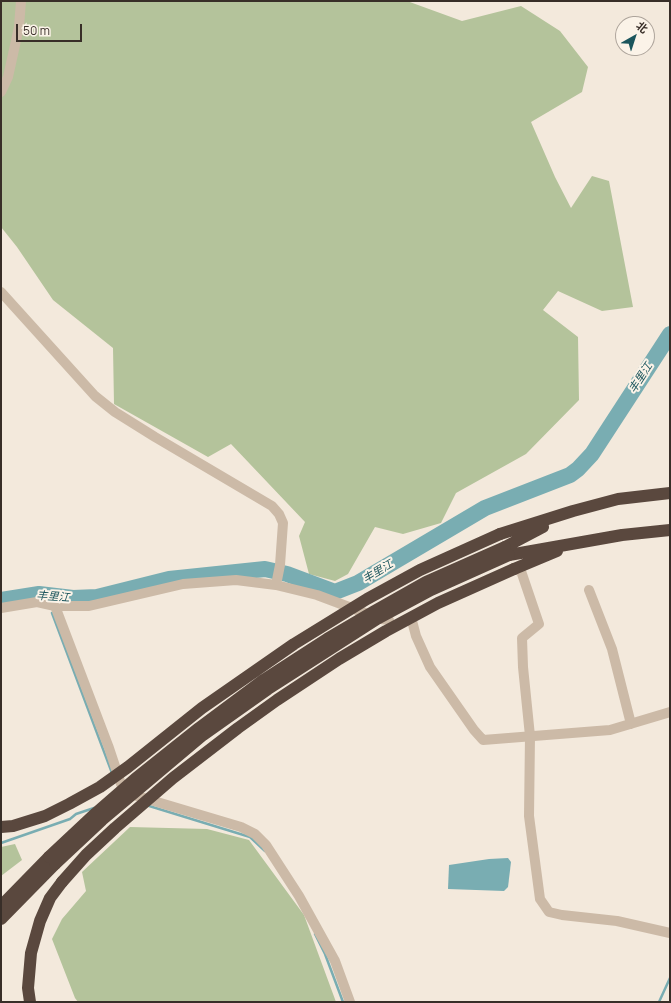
<!DOCTYPE html>
<meta charset="utf-8">
<style>
body{margin:0}
#map{position:relative;width:671px;height:1003px;overflow:hidden;background:#f3e9dc;font-family:Manrope,"Noto Sans SC",sans-serif}
canvas{display:block}
.frame{position:absolute;inset:0;border:2px solid #382e28;pointer-events:none}
.north{position:absolute;left:615px;top:16px;width:40px;height:40px;box-sizing:border-box;background:#fbf3e8;border:1px solid #ada49b;border-radius:50%;rotate:39deg;font-size:11px;font-weight:700;line-height:16px;text-align:center;color:#382e28}
.north::after{content:'';display:block;margin:auto;width:14px;height:18px;background:#1b555c;clip-path:polygon(50% 0,100% 100%,50% 72%,0 100%)}
.scale{position:absolute;left:16px;top:24px;width:66px;height:18px;box-sizing:border-box;border:2px solid #382e28;border-top:0;padding-left:5px;font-size:12px;line-height:14px;white-space:nowrap;color:#382e28;-webkit-text-stroke:3px #fbf3e8;paint-order:stroke}
</style>
<div id="map">
<canvas width="671" height="1003"></canvas>
<div class="frame"></div>
<div class="north">北</div>
<div class="scale">50 m</div>
</div>
<script>
const c = document.querySelector('canvas').getContext('2d');
c.lineJoin = 'round';
function fill(path, color) {
  c.fillStyle = color;
  c.fill(path, 'evenodd');
}
function poly(rows) {
  const path = new Path2D();
  for (const r of rows) {
    path.moveTo(r[0], r[1]);
    for (let i = 2; i < r.length; i += 2) path.lineTo(r[i], r[i + 1]);
  }
  return path;
}
function trace(path, color, width, dash) {
  c.strokeStyle = color;
  c.lineWidth = width;
  c.lineCap = dash ? 'butt' : 'round';
  c.setLineDash(dash || []);
  c.stroke(path);
}
function write(font, color, halo, rows, align = 'center') {
  c.font = font + ' Manrope,"Noto Sans SC",sans-serif';
  c.lineWidth = 4;
  c.setLineDash([]);
  c.textBaseline = 'middle';
  c.strokeStyle = halo;
  c.fillStyle = color;
  for (const [text, x, y, turn = 0] of rows) {
    c.save();
    c.translate(x, y);
    c.rotate((+turn || 0) * Math.PI / 180);
    c.textAlign = isNaN(turn) ? turn : align;
    if (halo) c.strokeText(text, 0, 0);
    c.fillText(text, 0, 0);
    c.restore();
  }
}
fill(poly([
 [1,1,407,1,462,21,521,6,560,31,588,67,582,92,531,122,555,177,571,208,592,176,609,181,633,307,602,311,558,291,543,310,578,337,579,400,526,454,456,493,441,523,403,534,375,527,348,574,335,581,309,574,299,536,305,522,231,444,208,457,114,404,113,348,53,300,17,247,1,227],
 [130,827,207,829,249,840,304,915,336,1002,78,1002,75,998,52,939,62,919,86,891,82,872],
 [15,844,22,860,1,876,1,847]
]), '#b4c39b');
fill(poly([
 [508,858,511,862,508,887,504,891,448,889,449,865,489,859]
]), '#79adb2');
trace(poly([
 [46,595,46,597],
 [52,613,112,773],
 [146,805,250,837,265,851],
 [1,843,70,819,76,814,94,808],
 [315,934,325,954,343,1002],
 [659,1002,670,978]
]), '#79adb2', 2.5);
trace(poly([
 [1,600,39,594,73,598,97,597,169,579,265,569,287,574,335,592,358,583,485,508,570,475,578,469,592,454,670,334]
]), '#79adb2', 16);
trace(poly([
 [1,92,8,77,19,27,21,1],
 [1,292,95,396,115,412,155,437,272,506,279,514,283,523,280,565,276,585],
 [521,571,539,624,522,638,523,667,530,736,529,816,540,899,549,912,562,915,617,921,670,933],
 [589,590,612,649,631,724],
 [55,606,109,748,121,784,129,792,137,796,241,827,255,834,266,845,299,896,335,961,350,1002],
 [1,608,37,602,55,606,89,606,183,584,236,580,276,585,317,595,381,619,389,620],
 [411,617,416,636,430,667,474,730,483,740,610,730,670,712]
]), '#ccbaa7', 10);
trace(poly([
 [500,534,573,511,618,499,670,493],
 [505,547,543,527],
 [509,555,622,535,670,530],
 [514,569,557,551],
 [1,906,49,857],
 [1,919,55,864],
 [30,1002,28,988,31,953,40,921,50,898,62,882]
]), '#5a483e', 12);
trace(poly([
 [1,827,13,826,45,816,69,804,100,787,128,767,202,708,294,644,367,599,420,570,500,534],
 [49,857,96,813,135,779,199,728,262,681,327,639,373,612,426,582,505,547],
 [55,864,102,820,203,735,268,689,377,619,431,590,509,555],
 [62,882,86,855,115,828,173,778,238,728,277,700,339,659,386,631,438,603,514,569]
]), '#5a483e', 12);
write('italic 11px', '#1b555c', '#fbf3e8', [
 ["丰里江",641,378,-57],
 ["丰里江",378,572,-31],
 ["丰里江",53,597,4]
]);
</script>
